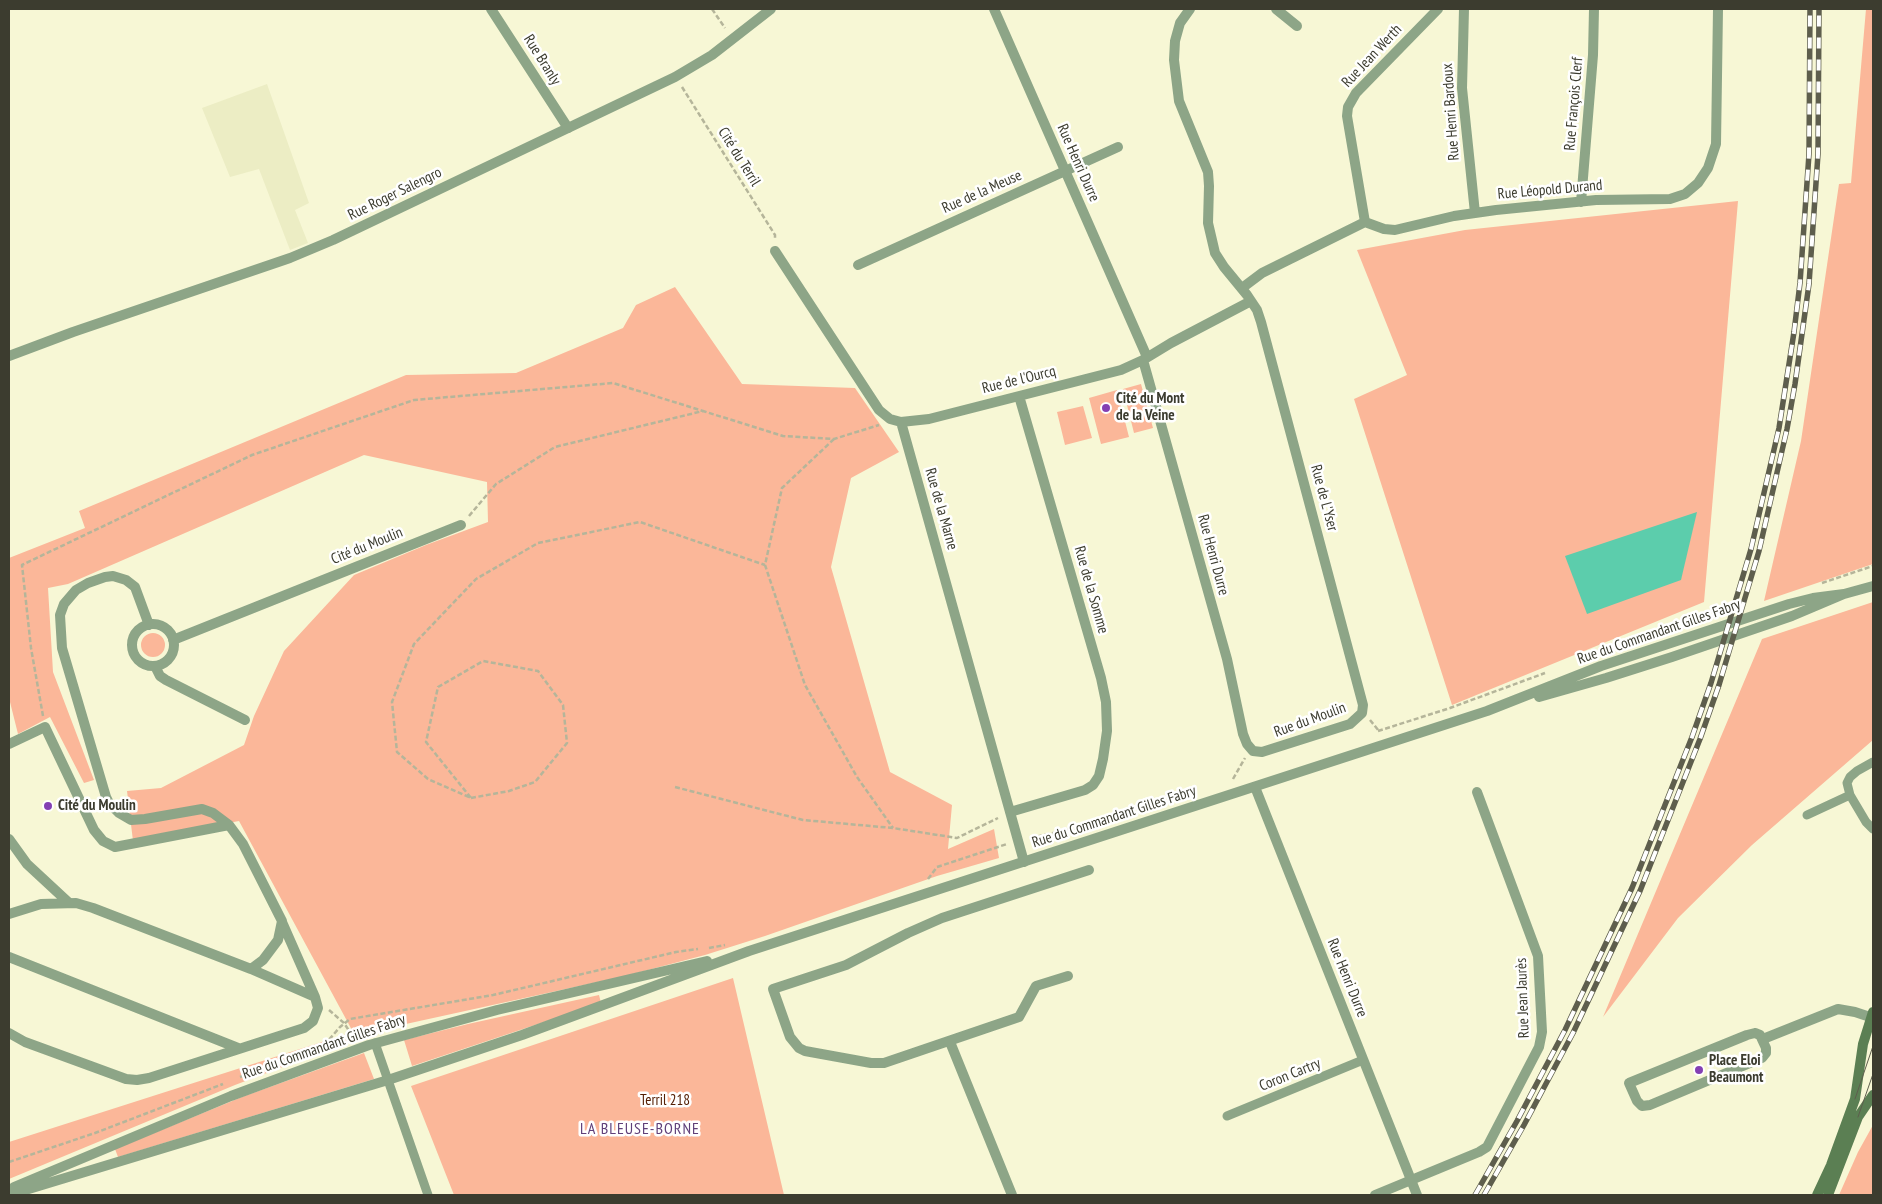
<!DOCTYPE html>
<meta charset="utf-8">
<style>
body{margin:0}
#map{position:relative;width:1882px;height:1204px;overflow:hidden;background:#f7f7d5;font-family:"PT Sans Narrow",sans-serif}
canvas{display:block}
.frame{position:absolute;inset:0;border:10px solid #3c3c2f;pointer-events:none}
</style>
<div id="map">
<canvas width="1882" height="1204"></canvas>
<div class="frame"></div>
</div>
<script>
const c = document.querySelector('canvas').getContext('2d');
c.lineJoin = 'round';
function fill(path, color) {
  c.fillStyle = color;
  c.fill(path, 'evenodd');
}
function poly(rows) {
  const path = new Path2D();
  for (const r of rows) {
    if (r.length === 3) {
      path.moveTo(r[0] + r[2], r[1]);
      path.arc(r[0], r[1], r[2], 0, 2 * Math.PI);
      continue;
    }
    path.moveTo(r[0], r[1]);
    for (let i = 2; i < r.length; i += 2) path.lineTo(r[i], r[i + 1]);
  }
  return path;
}
function trace(path, color, width, dash) {
  c.strokeStyle = color;
  c.lineWidth = width;
  c.lineCap = dash ? 'butt' : 'round';
  c.setLineDash(dash || []);
  c.stroke(path);
}
function write(font, color, halo, rows, align = 'center') {
  c.font = font + ' "PT Sans Narrow",sans-serif';
  c.lineWidth = 5;
  c.setLineDash([]);
  c.textBaseline = 'middle';
  c.strokeStyle = halo;
  c.fillStyle = color;
  for (const [text, x, y, turn = 0] of rows) {
    c.save();
    c.translate(x, y);
    c.rotate((+turn || 0) * Math.PI / 180);
    c.textAlign = isNaN(turn) ? turn : align;
    if (halo) c.strokeText(text, 0, 0);
    c.fillText(text, 0, 0);
    c.restore();
  }
}
fill(poly([
 [267,84,309,203,295,210,308,243,290,250,259,169,230,177,202,108]
]), '#ecedc4');
fill(poly([
 [1866,9,1873,9,1873,564,1764,601,1801,441,1839,184,1851,183],
 [1738,201,1704,602,1452,705,1354,399,1407,375,1357,250,1465,230],
 [675,287,742,384,855,388,899,452,851,478,831,567,890,772,952,805,948,849,994,829,999,858,937,876,765,936,705,955,625,976,383,1029,235,1085,9,1179,9,1142,353,1032,239,821,133,841,127,791,161,788,244,745,254,716,284,651,354,575,426,545,488,522,487,482,364,455,68,584,48,588,53,672,94,780,84,783,50,717,18,734,9,698,9,558,85,528,79,511,406,375,516,373,623,328,636,305],
 [1141,384,1153,428,1134,433,1123,389],
 [1117,390,1129,437,1101,444,1089,398],
 [1083,406,1092,438,1065,445,1057,412],
 [1873,602,1873,740,1752,845,1678,918,1603,1017,1762,639],
 [153,645,12],
 [733,978,784,1195,454,1195,411,1086],
 [599,995,601,1003,412,1066,404,1040,468,1024],
 [364,1053,374,1079,118,1157,115,1149,242,1097],
 [1873,1125,1873,1195,1839,1195,1858,1152]
]), '#fbb799');
fill(poly([
 [1697,512,1681,580,1587,614,1565,556]
]), '#5ccdac');
trace(poly([
 [712,9,725,28],
 [682,87,775,235,775,240],
 [834,439,782,488,765,565,805,685,857,777,893,828],
 [469,516,496,484,555,447,703,411,783,436,834,439,879,425],
 [1822,583,1873,566],
 [43,716,31,648,22,565,252,455,414,400,613,383,703,411],
 [1370,720,1379,731],
 [1378,731,1450,708,1545,673],
 [1233,779,1245,758],
 [675,787,803,820,893,828,957,838,998,818],
 [471,798,509,791,535,782,567,743,563,705,538,671,483,661,438,687,426,742,471,798,428,779,397,752,392,702,414,644,476,579,538,543,640,522,765,565],
 [1030,838,1090,825],
 [928,879,937,867,1007,844],
 [709,948,725,945],
 [329,1010,344,1023,353,1037],
 [240,1077,316,1049,327,1042,340,1027,350,1019,493,995,676,952,698,949],
 [9,1162,95,1133,223,1084]
]), '#b5b59a', 2.5, [5, 2.5]);
trace(poly([
 [1850,795,1847,783,1850,777,1857,771,1873,762],
 [1807,815,1850,795,1866,822,1873,829],
 [375,1043,428,1195],
 [1227,1116,1363,1060]
]), '#8da587', 9);
trace(poly([
 [491,9,568,128],
 [994,9,1147,357],
 [1276,9,1297,26],
 [1464,9,1462,88,1475,213],
 [1581,202,1593,55,1594,9],
 [1365,222,1347,116,1348,107,1356,93,1438,9],
 [775,251,879,410,890,419,901,422,929,419,1121,370,1143,360,1171,343,1251,301],
 [858,265,1118,147],
 [1242,288,1262,273,1365,222,1384,229,1395,230,1454,216,1496,210,1596,200,1670,199,1685,194,1698,183,1708,168,1716,144,1718,9],
 [1143,360,1227,659,1243,734,1247,744,1253,751,1262,752,1350,724,1362,713,1363,705,1261,322,1257,310,1247,295,1224,267,1215,253,1208,223,1209,186,1208,172,1179,101,1174,60,1175,41,1180,23,1190,9],
 [901,422,1024,862],
 [153,645,21],
 [173,640,461,525],
 [155,666,160,676,166,680,245,720],
 [9,744,45,727,94,830,103,841,115,847,229,825],
 [1255,787,1417,1195],
 [1010,812,1085,790,1093,785,1099,776,1103,759,1107,731,1106,702,1101,678,1019,396],
 [9,839,27,864,68,902],
 [9,914,41,904,76,903,93,908,251,969,263,960,278,940,282,921,243,844,229,825,213,813,202,809,145,819,131,820,119,813,109,803,106,797,62,648,60,615,64,604,76,590,88,583,105,577,113,576,126,580,135,587,149,625],
 [282,922,315,997],
 [9,957,238,1048],
 [1068,976,1036,986,1019,1017,884,1063,871,1063,805,1051,799,1048,790,1037,773,989,846,965,908,933,942,918,1089,870],
 [9,1033,25,1042,126,1079,137,1080,149,1078,304,1028,313,1021,318,1008,315,997,251,969],
 [1755,1033,1760,1035,1766,1048,1766,1053,1762,1058,1650,1105,1642,1106,1637,1101,1629,1083,1747,1035,1755,1033],
 [1763,1039,1838,1009,1855,1012,1873,1018],
 [950,1042,1012,1195],
 [1375,1195,1479,1152,1487,1147,1539,1047,1542,1032,1538,956,1477,792]
]), '#8da587', 10);
trace(poly([
 [9,356,73,332,290,258,333,240,675,77,712,55,771,9],
 [1539,697,1606,678,1672,657,1792,616,1844,594,1873,586],
 [14,1187,231,1096,369,1045,497,1010,707,961],
 [9,1195,388,1080,522,1035,749,951,1487,711,1601,666,1789,604,1813,598,1844,594]
]), '#8da587', 10);
trace(poly([
 [1817,1195,1831,1165,1855,1099,1863,1044,1873,1012],
 [1828,1195,1858,1117,1873,1095]
]), '#5b7f53', 10);
trace(poly([
 [1855,1099,1873,1046],
 [1858,1117,1873,1074]
]), '#5e5e4d', 1);
const rail = poly([
 [1475,1195,1517,1121,1565,1030,1632,888,1692,737,1711,683,1751,549,1779,428,1794,332,1800,283,1809,154,1810,9],
 [1484,1195,1524,1125,1573,1033,1640,891,1700,739,1719,685,1759,551,1787,429,1795,384,1809,284,1818,154,1819,9]
]);
trace(rail, '#5e5e4d', 5.5);
trace(rail, '#fff', 4, [11]);
for (const [x, y, r, color] of [
 [1106,408,5,"#8440b3"],
 [48,806,5,"#8440b3"],
 [1699,1070,5,"#8440b3"]
]) {
  const dot = new Path2D();
  dot.arc(x, y, r, 0, 2 * Math.PI);
  c.fillStyle = color;
  c.fill(dot);
  trace(dot, '#fff', 2);
}
write('15px', '#3c3c2f', '#fff', [
 ["Rue Jean Werth",1372,56,-47],
 ["Rue Branly",542,60,58],
 ["Rue François Clerf",1574,104,-85],
 ["Rue Henri Bardoux",1451,112,-94],
 ["Cité du Terril",739,157,58],
 ["Rue Henri Durre",1078,163,66],
 ["Rue Léopold Durand",1550,190,-5],
 ["Rue de la Meuse",982,192,-24],
 ["Rue Roger Salengro",395,194,-26],
 ["Rue de l'Ourcq",1019,380,-14],
 ["Rue de L'Yser",1324,498,75],
 ["Rue de la Marne",941,509,74],
 ["Cité du Moulin",367,546,-22],
 ["Rue Henri Durre",1213,555,75],
 ["Rue de la Somme",1091,590,74],
 ["Rue du Commandant Gilles Fabry",1659,632,-19],
 ["Rue du Moulin",1310,720,-20],
 ["Rue du Commandant Gilles Fabry",1114,817,-18],
 ["Rue Henri Durre",1347,978,68],
 ["Rue Jean Jaurès",1523,998,-92],
 ["Rue du Commandant Gilles Fabry",324,1047,-19],
 ["Coron Cartry",1290,1075,-22]
]);
write('bold 15px', '#3c3c2f', '#fff', [
 ["Cité du Mont",1116,399],
 ["de la Veine",1116,416],
 ["Cité du Moulin",58,806],
 ["Place Eloi",1709,1061],
 ["Beaumont",1709,1078]
], 'left');
write('15px', '#552005', '#fff', [
 ["Terril 218",665,1101]
]);
c.letterSpacing = '1px';
write('16px', '#5f3f79', '#fff', [
 ["LA BLEUSE-BORNE",640,1129]
]);
c.letterSpacing = '0px';
</script>
